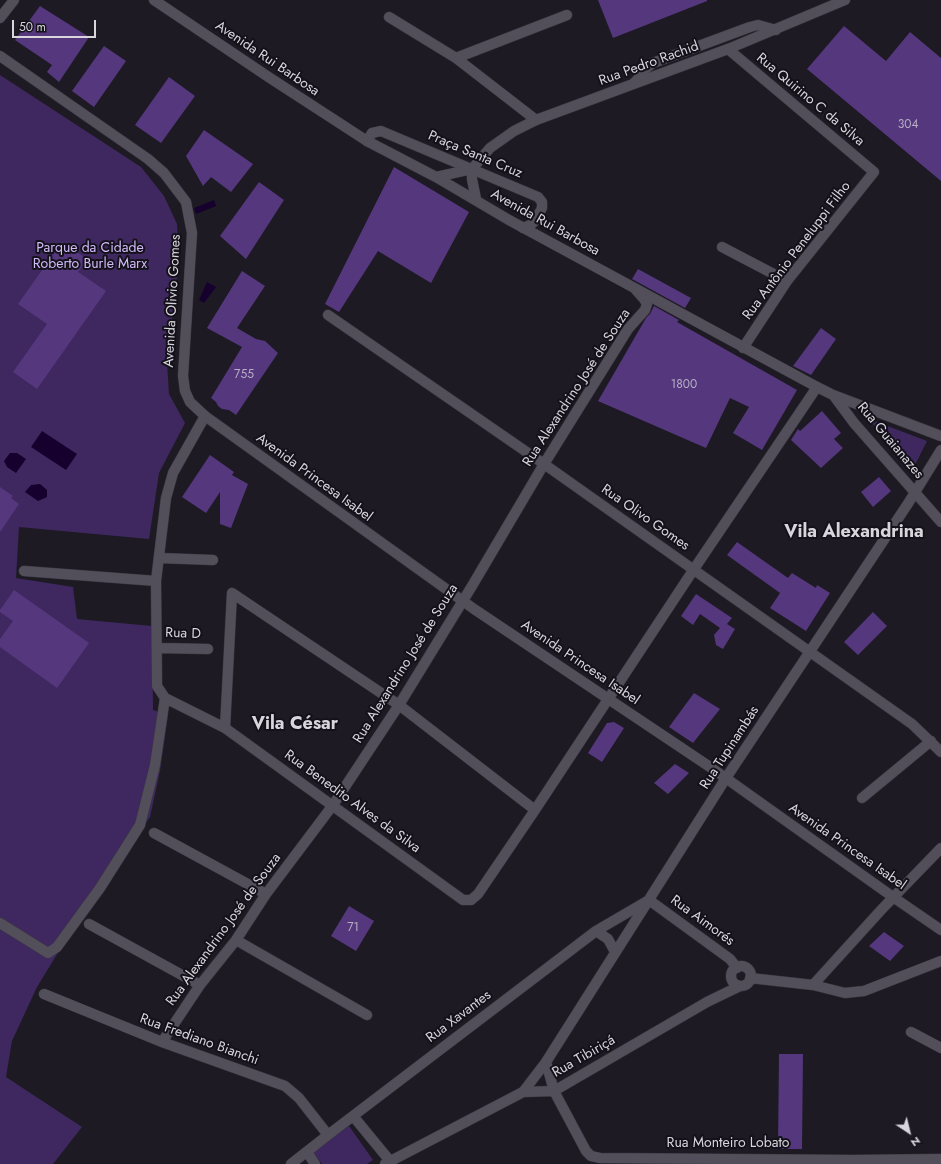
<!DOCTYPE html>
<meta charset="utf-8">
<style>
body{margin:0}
#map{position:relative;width:941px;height:1164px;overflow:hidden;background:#1d1a23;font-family:Jost,sans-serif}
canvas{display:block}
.north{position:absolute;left:889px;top:1112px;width:40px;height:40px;-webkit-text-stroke:3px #14111a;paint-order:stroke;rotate:145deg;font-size:11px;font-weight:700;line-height:16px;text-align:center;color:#d8d6dc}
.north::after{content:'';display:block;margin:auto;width:14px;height:18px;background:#d8d6dc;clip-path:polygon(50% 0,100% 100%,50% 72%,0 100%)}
.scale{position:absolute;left:12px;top:20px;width:84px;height:18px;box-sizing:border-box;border:2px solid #d8d6dc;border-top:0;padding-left:5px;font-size:12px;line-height:14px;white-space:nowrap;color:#d8d6dc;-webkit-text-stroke:3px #14111a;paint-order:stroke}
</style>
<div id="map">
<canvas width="941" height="1164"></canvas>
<div class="north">N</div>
<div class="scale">50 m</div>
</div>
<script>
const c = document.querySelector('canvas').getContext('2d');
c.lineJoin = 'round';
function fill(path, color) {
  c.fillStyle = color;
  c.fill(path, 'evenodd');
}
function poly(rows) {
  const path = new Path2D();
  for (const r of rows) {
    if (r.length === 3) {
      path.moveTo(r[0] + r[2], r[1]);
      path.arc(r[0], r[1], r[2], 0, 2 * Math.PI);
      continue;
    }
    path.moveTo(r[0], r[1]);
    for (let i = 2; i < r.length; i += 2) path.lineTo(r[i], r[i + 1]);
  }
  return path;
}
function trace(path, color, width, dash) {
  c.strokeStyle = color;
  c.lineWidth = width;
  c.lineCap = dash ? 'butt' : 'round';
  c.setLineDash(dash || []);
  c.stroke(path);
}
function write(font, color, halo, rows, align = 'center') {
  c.font = font + ' Jost,sans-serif';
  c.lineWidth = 4;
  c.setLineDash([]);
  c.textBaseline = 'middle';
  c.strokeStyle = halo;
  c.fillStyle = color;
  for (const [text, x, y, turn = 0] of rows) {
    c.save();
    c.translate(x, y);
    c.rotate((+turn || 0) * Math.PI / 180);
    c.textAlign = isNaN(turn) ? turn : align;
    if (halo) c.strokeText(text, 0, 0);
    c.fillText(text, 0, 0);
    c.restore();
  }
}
fill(poly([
 [0,75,141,167,164,196,177,224,179,259,167,363,169,394,185,423,159,473,149,539,19,527,16,578,73,587,77,619,152,626,153,710,168,715,160,771,150,817,81,915,37,987,12,1041,6,1077,82,1127,53,1164,0,1164],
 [869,419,927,441,911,473],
 [349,1126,373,1160,367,1164,322,1164,313,1152]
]), '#3f285f');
fill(poly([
 [214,200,216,206,196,214,194,208],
 [207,282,216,287,204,303,199,300],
 [42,431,77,454,66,470,31,447],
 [10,453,17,453,26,459,16,473,7,467,4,461],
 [40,484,47,490,47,497,38,501,25,492,31,485]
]), '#15002e');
fill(poly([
 [598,0,707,0,707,1,613,38],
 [40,6,89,37,59,82,47,72,52,65,15,40],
 [844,26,886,61,910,32,941,58,941,181,807,69],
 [104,46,126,61,94,107,72,91],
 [169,77,195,96,161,143,135,125],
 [204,130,253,164,231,192,211,177,203,186,186,156],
 [394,167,469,212,431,283,378,251,339,312,325,304],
 [259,182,284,200,246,259,220,236],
 [62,242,87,259,78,272,106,291,37,389,13,372,47,324,18,304],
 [638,269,691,298,685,308,632,279],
 [242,271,265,286,237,328,256,339,265,341,278,353,236,415,229,410,222,409,218,406,216,402,211,398,242,347,207,328],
 [654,306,679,320,677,322,797,390,762,450,733,433,749,407,730,398,706,448,598,401,646,318,650,314],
 [821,328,836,339,811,375,793,366],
 [822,411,841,433,834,439,843,448,821,468,791,440,798,429,800,431],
 [210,455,234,472,232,475,248,484,231,528,220,524,220,492,206,513,182,497],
 [879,477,891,491,873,507,861,492],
 [0,487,13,496,11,498,19,504,0,532],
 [737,542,788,578,792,573,816,588,817,585,830,593,806,631,770,608,780,593,727,555],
 [14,590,89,643,57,688,0,647,0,639,13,621,0,612,0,610],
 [696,594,732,618,727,624,735,629,723,649,716,645,714,635,720,628,700,614,693,625,681,616],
 [873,612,887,626,858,655,844,642],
 [694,693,720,709,693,743,669,727],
 [614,722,624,728,602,762,588,753,607,723],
 [675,764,689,773,668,794,654,783],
 [349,906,374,921,356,951,331,936],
 [884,932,904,946,890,961,869,946],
 [779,1054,803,1054,802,1149,778,1149]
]), '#55377e');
const street = poly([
 [389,17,456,58,536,120],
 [0,18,14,0],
 [728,49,874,172,787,281,743,348],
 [456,58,567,15],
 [367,141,372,133,381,131,538,197,542,202,542,208,535,221,530,225,523,228],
 [722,247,787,281],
 [328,315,544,464,912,724,941,752],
 [159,558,213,560],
 [24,571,156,581],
 [232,593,399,705,535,810],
 [158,648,208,649],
 [165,698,225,728,463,900,471,900,478,894,535,810,694,569,817,387],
 [225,728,232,593],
 [862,798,931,741],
 [154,833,266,894],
 [0,923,48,953,57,947,100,888,140,825,155,765,165,698,157,686,156,581,166,498,173,473,205,416],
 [89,924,200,985],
 [596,931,608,939,615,952],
 [236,940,367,1015],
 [741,976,10],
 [750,978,813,985,845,993,864,991,941,961],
 [813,985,882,909,941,848],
 [44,994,162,1042,285,1086,299,1098,328,1135],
 [911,1032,941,1048],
 [162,1042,200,985,236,940,266,894,333,805,399,705,472,586,544,464,628,329,645,310,647,304,644,299,636,290],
 [546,1062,554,1091,586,1151,591,1156,600,1158,853,1160,941,1159],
 [523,1092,546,1062,726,778,909,502,941,450],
 [353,1116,390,1161],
 [307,1152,315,1164],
 [291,1164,328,1135,596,931,649,900,730,959,737,968],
 [385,1164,523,1092,554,1091,707,1002,740,986]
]);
const secondary = poly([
 [154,0,270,78,367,141,436,177,509,220,817,387,833,395,941,436],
 [0,56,148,159,164,173,186,202,192,233,183,376,185,391,190,402,205,416,474,609,713,769,893,897,941,930],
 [634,83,641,76,645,69,653,63,750,27,758,25,776,30],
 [472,169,472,179,476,199],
 [436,177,472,169,490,148,514,131,536,120,728,49,845,0],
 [834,396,854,423,941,522]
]);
trace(street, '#3a373f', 11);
trace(secondary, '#3a373f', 11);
trace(street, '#534f5a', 10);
trace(secondary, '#534f5a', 10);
write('12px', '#b7aec4', null, [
 ["304",908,125],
 ["755",244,375],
 ["1800",684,385],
 ["71",353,928]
]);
write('14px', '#d8d6dc', '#14111a', [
 ["Avenida Rui Barbosa",267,59,34],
 ["Rua Pedro Rachid",649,64,-20],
 ["Rua Quirino C da Silva",810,100,40],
 ["Praça Santa Cruz",475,155,23],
 ["Avenida Rui Barbosa",545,223,29],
 ["Rua Antônio Peneluppi Filho",797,251,-53],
 ["Avenida Olivio Gomes",173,301,-87],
 ["Rua Alexandrino José de Souza",577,388,-57],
 ["Rua Guaianazes",890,441,50],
 ["Avenida Princesa Isabel",314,478,36],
 ["Rua Olivo Gomes",645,518,35],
 ["Rua D",183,634,2],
 ["Avenida Princesa Isabel",580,663,34],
 ["Rua Alexandrino José de Souza",406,664,-58],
 ["Rua Tupinambás",730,748,-57],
 ["Rua Benedito Alves da Silva",352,802,36],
 ["Avenida Princesa Isabel",847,847,35],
 ["Rua Aimorés",702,921,36],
 ["Rua Alexandrino José de Souza",224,930,-54],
 ["Rua Xavantes",459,1017,-37],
 ["Rua Frediano Bianchi",199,1040,20],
 ["Rua Tibiriçá",584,1057,-30],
 ["Rua Monteiro Lobato",728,1144]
]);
write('14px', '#d1bbfa', '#14111a', [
 ["Parque da Cidade",90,249],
 ["Roberto Burle Marx",90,265]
]);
write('bold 18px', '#d8d6dc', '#14111a', [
 ["Vila Alexandrina",854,533],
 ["Vila César",295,725]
]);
</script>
